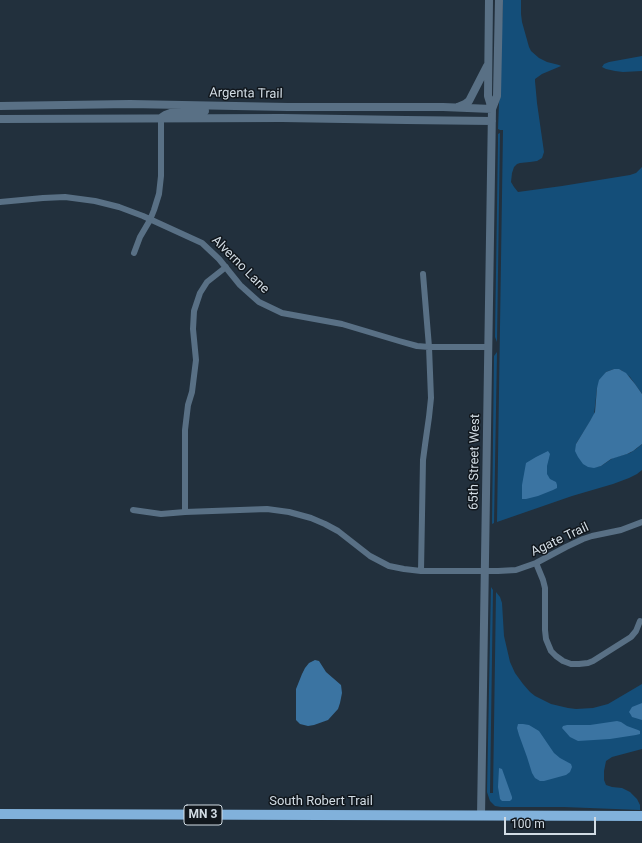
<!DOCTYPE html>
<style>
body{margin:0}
#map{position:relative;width:642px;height:843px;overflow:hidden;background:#22303d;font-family:Roboto,sans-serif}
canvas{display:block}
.scale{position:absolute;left:504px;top:817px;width:92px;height:18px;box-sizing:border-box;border:2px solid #d2dce4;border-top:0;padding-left:5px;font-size:12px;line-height:14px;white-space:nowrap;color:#d2dce4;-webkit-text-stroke:3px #11171d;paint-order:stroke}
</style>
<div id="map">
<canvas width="642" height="843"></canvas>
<div class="scale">100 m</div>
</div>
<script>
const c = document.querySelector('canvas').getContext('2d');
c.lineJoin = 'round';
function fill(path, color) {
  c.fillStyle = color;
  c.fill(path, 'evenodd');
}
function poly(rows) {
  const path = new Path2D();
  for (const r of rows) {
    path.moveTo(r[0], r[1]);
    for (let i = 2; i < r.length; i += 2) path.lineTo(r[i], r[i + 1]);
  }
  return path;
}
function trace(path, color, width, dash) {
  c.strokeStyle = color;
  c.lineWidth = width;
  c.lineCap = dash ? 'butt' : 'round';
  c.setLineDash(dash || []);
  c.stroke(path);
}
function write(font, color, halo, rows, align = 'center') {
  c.font = font + ' Roboto,sans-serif';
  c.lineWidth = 3;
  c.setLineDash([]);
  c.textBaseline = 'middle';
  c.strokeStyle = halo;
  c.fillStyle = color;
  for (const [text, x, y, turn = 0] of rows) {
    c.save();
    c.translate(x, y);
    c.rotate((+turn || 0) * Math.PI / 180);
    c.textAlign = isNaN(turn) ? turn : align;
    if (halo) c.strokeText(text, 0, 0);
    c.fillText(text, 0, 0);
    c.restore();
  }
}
fill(poly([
 [503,0,521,0,521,14,522,22,529,47,531,51,539,58,547,62,559,65,561,66,542,74,535,79,535,81,537,103,544,152,542,158,537,161,530,162,520,163,517,164,514,167,512,173,511,182,514,187,518,192,562,186,630,175,636,173,642,167,642,394,630,377,621,370,614,369,606,372,597,388,594,415,576,444,596,467,601,466,613,458,630,453,636,449,642,444,642,470,637,474,629,478,613,484,572,496,497,522,503,130,500,130,498,129],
 [642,56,642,71,623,72,615,71,606,69,602,67,604,64,609,62],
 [500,133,497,342,495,337,498,142,498,134],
 [497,352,494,523,492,524,494,356],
 [491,587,493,590,490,793,493,793,496,592,500,597,502,603,504,636,510,662,515,673,523,684,530,692,535,696,551,704,568,708,576,709,593,708,608,704,642,684,642,749,612,757,606,761,604,771,604,780,606,785,612,787,622,788,630,792,637,799,640,805,640,810,564,807,501,807,495,806,490,801,487,792]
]), '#144e79');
fill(poly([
 [614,369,619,369,626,373,635,384,642,394,642,444,633,451,627,454,611,459,601,466,594,468,588,467,583,464,578,457,575,451,576,444,590,421,595,412,597,388,599,380,606,372],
 [548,451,550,454,547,466,547,474,550,479,556,482,557,485,557,488,553,490,538,496,526,499,522,499,522,485,526,463,536,457],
 [315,660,319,661,326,672,341,685,342,693,340,703,338,709,328,720,314,725,308,726,300,724,296,720,296,689,302,674,305,668,309,663],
 [642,703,642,720,632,717,631,715,629,712,632,707],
 [617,721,621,722,627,726,638,730,640,731,640,734,636,735,610,739,578,741,570,737,562,728,563,726,567,725,590,725],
 [518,724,523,724,529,725,539,731,554,753,560,758,571,764,572,767,570,772,566,775,544,781,540,781,535,778,532,773,527,757,519,735,517,728],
 [499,768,502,769,512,797,512,799,510,801,502,801,500,799,498,787]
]), '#3b74a2');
trace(poly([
 [0,202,43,198,65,197,95,201,119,207,143,216,202,243,219,259,240,285,250,294,259,302,282,313,342,324,399,341,417,346,429,347,489,347],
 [134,253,140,237,150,220,154,210,159,194,161,176,161,119],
 [133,510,161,514,185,512,267,509,289,512,311,518,325,524,338,531,370,556,389,566,404,569,421,571,423,460,425,445,429,417,431,398,429,347,423,274],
 [185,512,185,430,188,405,192,392,196,360,193,329,194,311,200,293,207,282,226,267],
 [536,563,543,580,545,588,545,630,546,639,551,651,556,656,563,661,571,664,579,664,588,663,593,661,631,637,636,631,640,621],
 [421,571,498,571,516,570,536,563,566,547,583,539,592,536,621,530,642,522]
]), '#597085', 6);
trace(poly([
 [0,106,130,104,288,107,443,107,492,109],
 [458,107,465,104,469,101,487,66],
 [492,109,497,96,499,0],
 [162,117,165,115,173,112,205,111],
 [0,119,282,118,406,120,492,121],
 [481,816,492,109,488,96,489,0]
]), '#597085', 8);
trace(poly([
 [0,814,642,816]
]), '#81b1db', 10);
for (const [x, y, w] of [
 [203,815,38]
]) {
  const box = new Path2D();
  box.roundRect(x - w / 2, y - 10, w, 20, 3);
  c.fillStyle = '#11171d';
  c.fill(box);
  trace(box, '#d2dce4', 1);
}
write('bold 12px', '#d2dce4', null, [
 ["MN 3",203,815]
]);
write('13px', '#d2dce4', '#11171d', [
 ["Argenta Trail",246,94,1],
 ["Alverno Lane",240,265,45],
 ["65th Street West",475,462,-89],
 ["Agate Trail",560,540,-25],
 ["South Robert Trail",321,802]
]);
</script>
